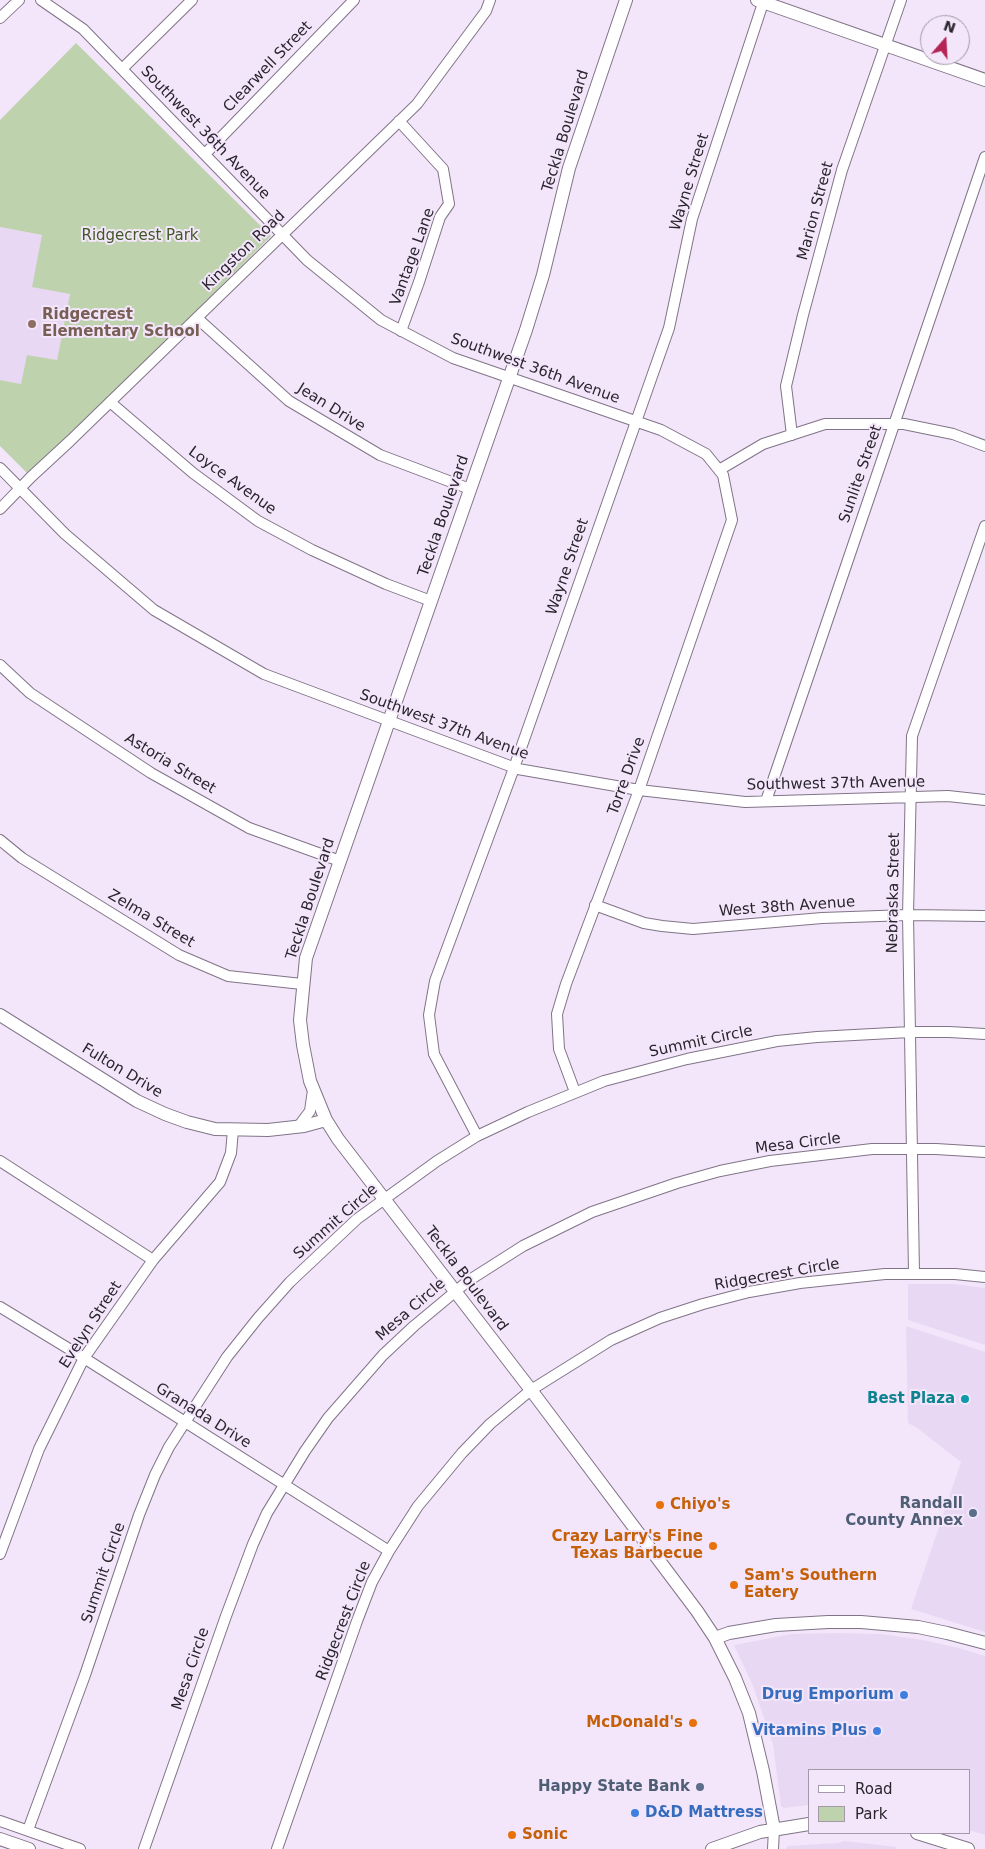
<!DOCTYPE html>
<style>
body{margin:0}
#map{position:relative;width:985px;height:1849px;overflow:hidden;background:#f3e6fb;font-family:"DejaVu Sans",sans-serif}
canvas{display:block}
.legend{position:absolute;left:808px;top:1769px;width:162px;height:65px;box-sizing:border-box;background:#f3e6fb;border:1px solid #a399a9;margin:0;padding:6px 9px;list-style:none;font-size:15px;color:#2a252d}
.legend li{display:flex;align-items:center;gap:10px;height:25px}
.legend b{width:25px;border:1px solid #a399a9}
.north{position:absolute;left:920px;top:15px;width:50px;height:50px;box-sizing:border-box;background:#f3e6fb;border:1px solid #a399a9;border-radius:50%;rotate:19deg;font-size:14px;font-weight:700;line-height:20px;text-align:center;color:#2a252d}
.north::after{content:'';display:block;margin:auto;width:18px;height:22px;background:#b42454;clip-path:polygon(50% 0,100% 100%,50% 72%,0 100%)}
</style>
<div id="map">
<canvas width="985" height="1849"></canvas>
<ul class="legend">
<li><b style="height:6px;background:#fff"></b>Road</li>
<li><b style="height:14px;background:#bfd2ae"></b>Park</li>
</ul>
<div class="north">N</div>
</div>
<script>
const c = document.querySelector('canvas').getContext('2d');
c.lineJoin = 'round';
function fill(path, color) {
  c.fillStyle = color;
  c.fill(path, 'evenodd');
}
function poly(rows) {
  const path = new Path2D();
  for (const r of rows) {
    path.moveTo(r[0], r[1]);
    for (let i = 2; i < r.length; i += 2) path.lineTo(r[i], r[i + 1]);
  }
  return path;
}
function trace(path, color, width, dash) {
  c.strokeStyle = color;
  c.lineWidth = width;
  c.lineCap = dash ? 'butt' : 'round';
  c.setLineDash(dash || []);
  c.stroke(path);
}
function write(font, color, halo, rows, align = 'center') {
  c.font = font + ' "DejaVu Sans",sans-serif';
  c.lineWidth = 4;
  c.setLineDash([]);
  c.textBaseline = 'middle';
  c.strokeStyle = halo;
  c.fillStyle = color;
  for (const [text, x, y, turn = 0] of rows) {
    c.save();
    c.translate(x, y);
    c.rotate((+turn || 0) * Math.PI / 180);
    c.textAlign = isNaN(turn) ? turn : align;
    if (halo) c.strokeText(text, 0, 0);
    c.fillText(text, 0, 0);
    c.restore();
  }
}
fill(poly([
 [0,227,42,235,70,294,57,361,21,384,0,380],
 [908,1284,954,1284,985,1288,985,1345,908,1320],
 [906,1326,985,1352,985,1632,911,1609,961,1462,917,1428,908,1423],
 [833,1633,880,1634,923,1640,959,1648,985,1656,985,1835,969,1830,969,1770,809,1770,809,1805,784,1808,781,1806,773,1744,753,1686,734,1645,792,1634],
 [844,1841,897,1847,896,1849,786,1849,788,1846,838,1843]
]), '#e9d8f4');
fill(poly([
 [76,43,271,236,31,477,0,446,0,380,21,384,27,355,57,360,70,294,32,287,42,235,0,227,0,120]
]), '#bfd2ae');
const minor = poly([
 [41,0,83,29,307,260,381,320,453,358,661,430,706,454,723,475,732,520,639,790,566,984,557,1014,559,1049,575,1092],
 [0,18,19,0],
 [122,69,192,0],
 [399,121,443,169,449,204,440,217,419,282,401,331],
 [205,154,354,0],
 [197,318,289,401,380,455,470,489],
 [110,402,193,473,258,521,312,550,386,584,431,601],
 [792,435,786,386,803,315,842,170,901,0],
 [0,468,65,534,154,610,264,674,518,769,639,790,745,802,948,796,985,800],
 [719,470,763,444,825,424,904,424,953,434,985,446],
 [0,509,31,477,70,441,417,104,486,11,490,0],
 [0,665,30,693,151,773,249,828,340,861],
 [766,801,985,157],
 [0,840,22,858,179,955,228,976,302,984],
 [595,905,644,923,662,926,693,929,822,918,908,915,985,916],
 [298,1127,310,1111,313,1090],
 [477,1136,434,1054,429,1015,435,981,514,768,669,328,692,219,764,0],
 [0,1161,153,1260],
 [914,1273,908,915,912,736,985,526],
 [0,1307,84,1358,389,1551],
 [0,1554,39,1449,84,1358,153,1260,220,1182,231,1153,233,1130],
 [0,1821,80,1849],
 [28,1830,85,1675,139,1515,155,1475,169,1447,227,1357,258,1318,290,1282,357,1219,437,1161,477,1136,528,1112,604,1081,687,1059,777,1041,817,1037,910,1032,949,1032,985,1034],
 [144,1849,226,1616,253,1544,267,1513,305,1451,328,1418,383,1355,414,1326,468,1281,523,1246,592,1212,677,1183,720,1171,770,1161,872,1149,936,1149,985,1152],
 [277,1849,357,1621,372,1582,389,1551,418,1506,462,1453,490,1424,531,1390,611,1340,660,1318,703,1304,749,1292,800,1283,885,1274,955,1274,985,1277],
 [773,1849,774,1829]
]);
const major = poly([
 [626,0,569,168,543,275,526,330,306,958,300,1020,303,1045,310,1081,326,1120,338,1139,531,1390,697,1611,715,1638,735,1678,749,1713,763,1771,774,1829],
 [757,0,985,80],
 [0,1015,137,1101,165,1114,187,1122,215,1129,268,1130,304,1126,326,1120],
 [715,1638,729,1633,776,1625,828,1622,861,1622,918,1627,947,1633,985,1643],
 [917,1833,968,1849],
 [0,1839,29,1849],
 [712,1849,760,1832,809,1824]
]);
trace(minor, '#807487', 12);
trace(major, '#807487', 14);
trace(minor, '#fff', 10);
trace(major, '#fff', 12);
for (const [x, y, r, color] of [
 [32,324,5,"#8d6e63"],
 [965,1399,5,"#0f9aa8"],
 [660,1505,5,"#e8710a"],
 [973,1513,5,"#5c6f8a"],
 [713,1546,5,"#e8710a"],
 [734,1585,5,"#e8710a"],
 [904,1695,5,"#3f7fe0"],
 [693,1723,5,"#e8710a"],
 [877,1731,5,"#3f7fe0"],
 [700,1787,5,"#5c6f8a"],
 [635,1813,5,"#3f7fe0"],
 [512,1835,5,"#e8710a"]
]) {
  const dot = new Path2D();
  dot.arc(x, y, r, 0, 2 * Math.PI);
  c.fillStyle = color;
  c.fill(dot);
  trace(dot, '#f3e6fb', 2);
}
write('15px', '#2a252d', '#f3e6fb', [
 ["Clearwell Street",268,67,-46],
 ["Teckla Boulevard",566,131,-73],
 ["Southwest 36th Avenue",205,133,46],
 ["Wayne Street",690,182,-73],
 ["Marion Street",816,211,-75],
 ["Kingston Road",244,251,-44],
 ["Vantage Lane",413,257,-70],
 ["Southwest 36th Avenue",535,369,20],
 ["Jean Drive",331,408,32],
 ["Sunlite Street",861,474,-71],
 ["Loyce Avenue",232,481,36],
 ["Teckla Boulevard",444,516,-71],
 ["Wayne Street",568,567,-71],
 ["Southwest 37th Avenue",444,725,20],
 ["Astoria Street",170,764,31],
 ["Torre Drive",627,776,-70],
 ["Southwest 37th Avenue",836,784,-1],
 ["Nebraska Street",894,893,-89],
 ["Teckla Boulevard",311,899,-72],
 ["West 38th Avenue",787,907,-4],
 ["Zelma Street",151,919,31],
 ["Summit Circle",701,1042,-12],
 ["Fulton Drive",122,1071,31],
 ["Mesa Circle",798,1144,-7],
 ["Summit Circle",336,1222,-41],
 ["Ridgecrest Circle",777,1275,-10],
 ["Teckla Boulevard",466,1279,53],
 ["Mesa Circle",411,1310,-41],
 ["Evelyn Street",91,1325,-57],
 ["Granada Drive",203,1416,32],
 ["Summit Circle",104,1573,-71],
 ["Ridgecrest Circle",344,1621,-69],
 ["Mesa Circle",191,1669,-71]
]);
write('15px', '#405924', '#f3e6fb', [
 ["Ridgecrest Park",140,236]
]);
write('bold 15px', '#785e54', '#f3e6fb', [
 ["Ridgecrest",42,315],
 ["Elementary School",42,332]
], 'left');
write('bold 15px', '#0d838f', '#f3e6fb', [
 ["Best Plaza",955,1399]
], 'right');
write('bold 15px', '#4e5e75', '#f3e6fb', [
 ["Randall",963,1504],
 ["County Annex",963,1521],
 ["Happy State Bank",690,1787]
], 'right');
write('bold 15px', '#c56008', '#f3e6fb', [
 ["Chiyo's",670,1505],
 ["Crazy Larry's Fine",703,1537,"right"],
 ["Texas Barbecue",703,1554,"right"],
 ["Sam's Southern",744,1576],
 ["Eatery",744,1593],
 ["McDonald's",683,1723,"right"],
 ["Sonic",522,1835]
], 'left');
write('bold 15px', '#366cbe', '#f3e6fb', [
 ["Drug Emporium",894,1695],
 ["Vitamins Plus",867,1731],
 ["D&D Mattress",645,1813,"left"]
], 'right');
</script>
